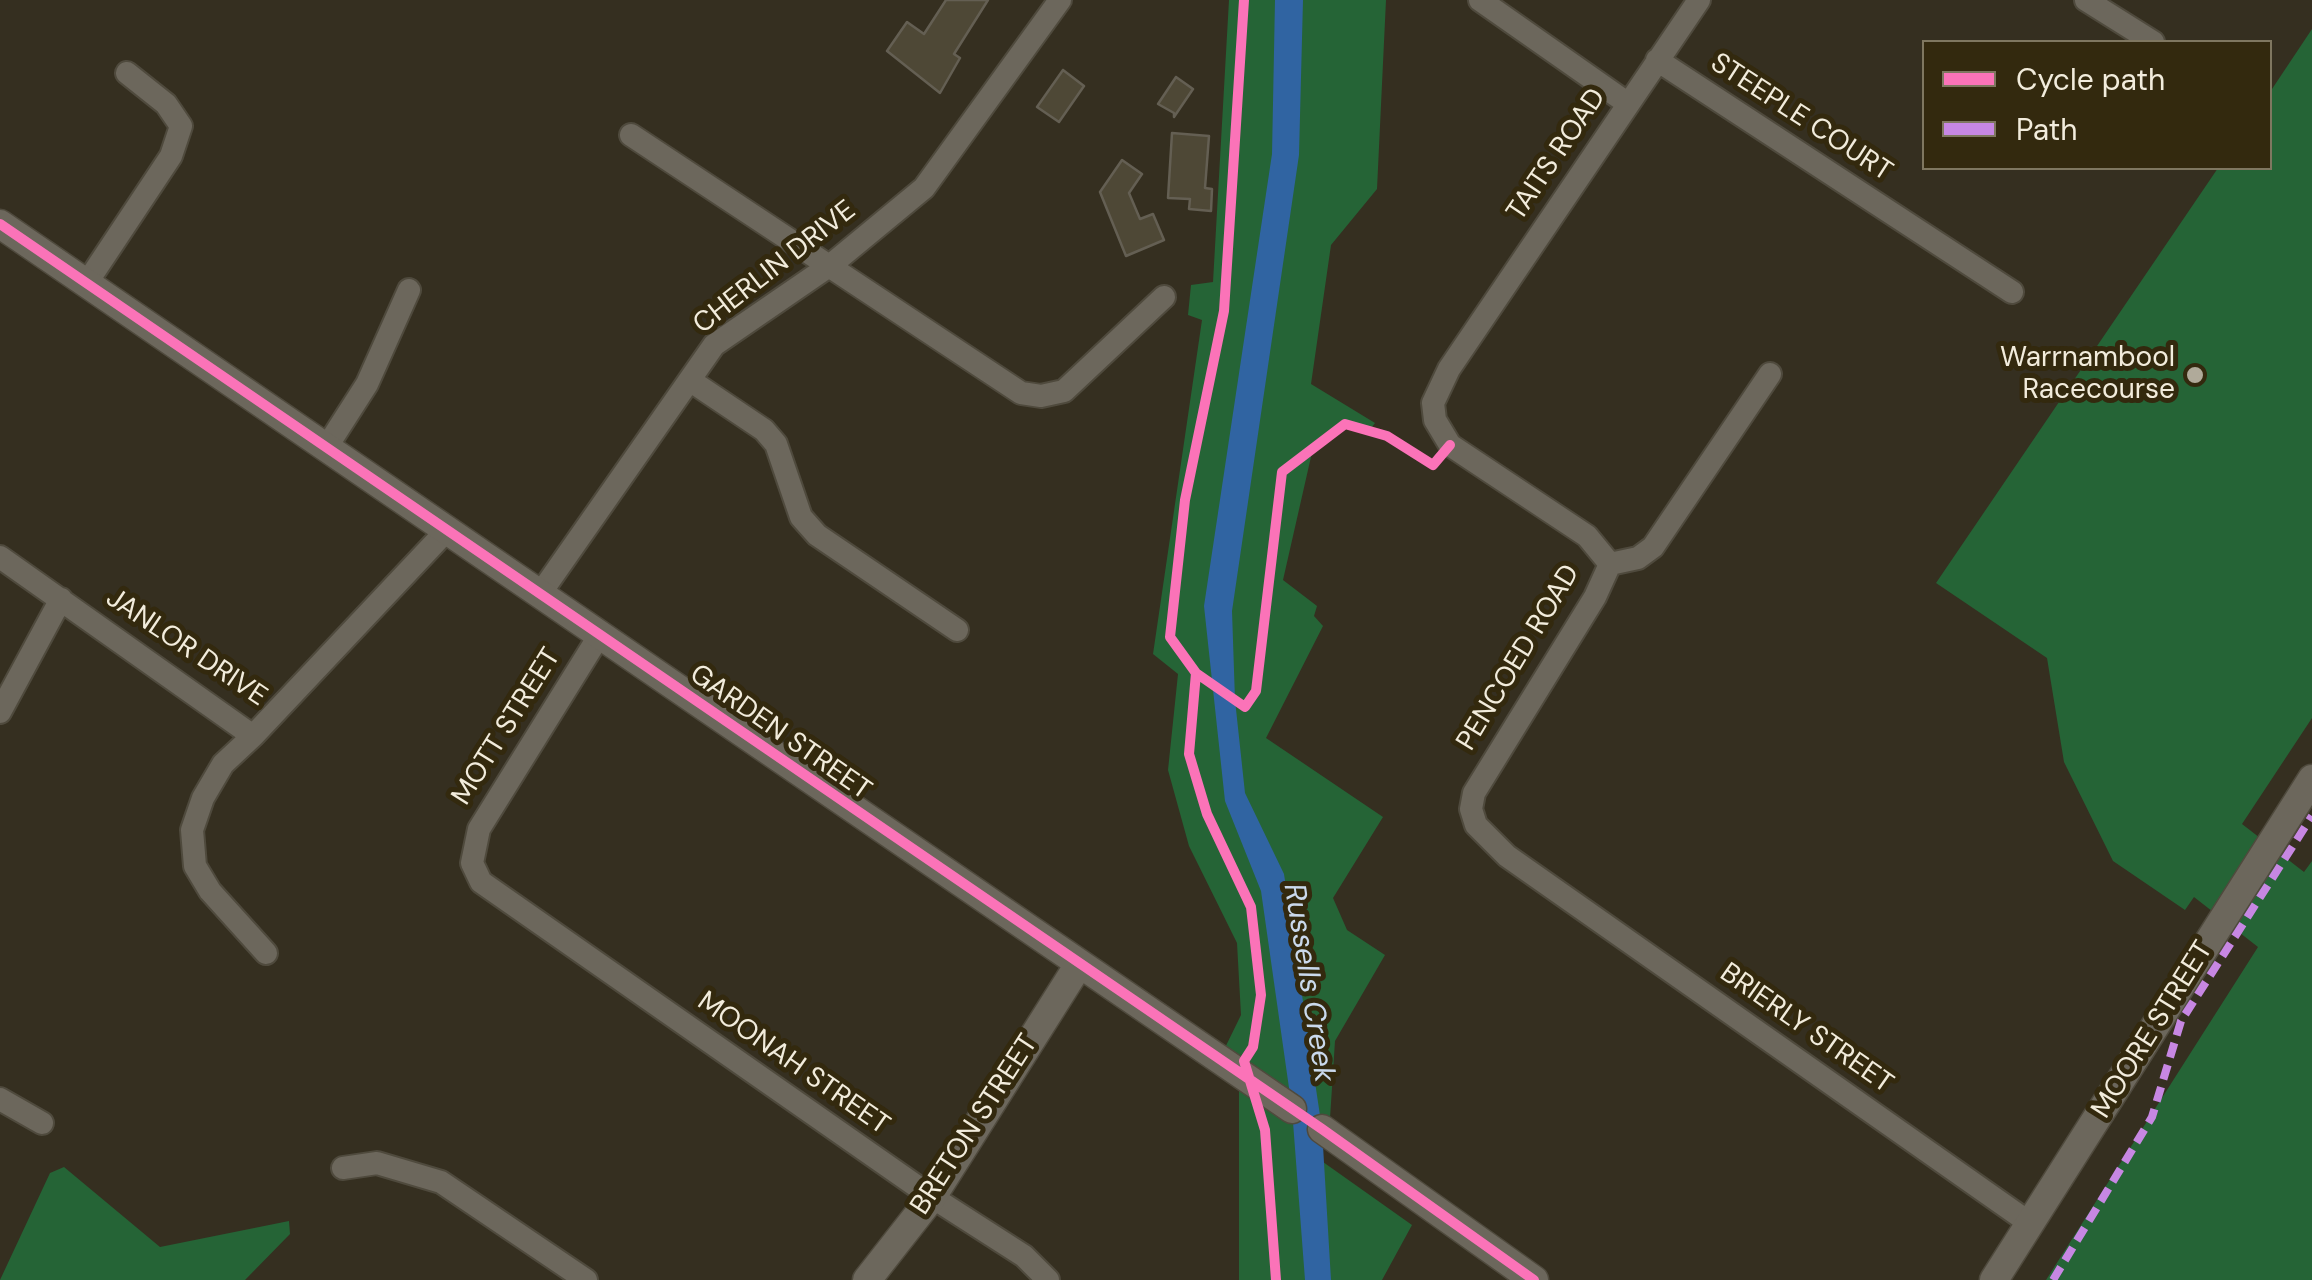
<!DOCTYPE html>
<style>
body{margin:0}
#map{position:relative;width:2312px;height:1280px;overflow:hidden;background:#352f20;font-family:"DM Sans",sans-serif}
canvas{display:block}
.legend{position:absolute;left:1922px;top:40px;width:350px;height:130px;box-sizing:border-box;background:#33290e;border:2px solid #7f7760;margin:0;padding:12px 18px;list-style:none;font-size:30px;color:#f2ecdc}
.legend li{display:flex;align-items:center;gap:20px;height:50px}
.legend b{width:50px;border:2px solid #7f7760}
</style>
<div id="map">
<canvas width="2312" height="1280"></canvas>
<ul class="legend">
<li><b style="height:12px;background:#fb73b8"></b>Cycle path</li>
<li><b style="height:12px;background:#c787e3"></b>Path</li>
</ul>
</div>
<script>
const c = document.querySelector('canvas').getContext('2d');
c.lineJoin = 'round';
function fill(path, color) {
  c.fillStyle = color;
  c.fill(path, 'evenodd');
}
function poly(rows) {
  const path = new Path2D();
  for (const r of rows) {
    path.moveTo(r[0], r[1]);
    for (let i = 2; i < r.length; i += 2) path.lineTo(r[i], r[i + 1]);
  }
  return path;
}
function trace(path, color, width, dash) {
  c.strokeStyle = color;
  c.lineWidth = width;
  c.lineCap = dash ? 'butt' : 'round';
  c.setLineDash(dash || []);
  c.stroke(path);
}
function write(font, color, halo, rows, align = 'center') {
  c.font = font + ' "DM Sans",sans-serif';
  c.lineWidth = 10;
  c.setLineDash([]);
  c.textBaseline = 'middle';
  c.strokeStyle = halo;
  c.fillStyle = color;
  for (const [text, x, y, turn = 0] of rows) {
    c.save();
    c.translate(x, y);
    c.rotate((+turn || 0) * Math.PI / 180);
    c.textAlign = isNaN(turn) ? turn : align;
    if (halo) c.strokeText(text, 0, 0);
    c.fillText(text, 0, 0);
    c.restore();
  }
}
fill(poly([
 [1229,0,1386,0,1377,189,1331,245,1311,384,1375,423,1369,431,1345,424,1313,448,1283,580,1317,606,1314,616,1323,626,1266,738,1383,817,1333,898,1347,930,1385,955,1335,1041,1329,1134,1316,1157,1412,1225,1382,1280,1239,1280,1239,1074,1219,1060,1241,1015,1237,943,1189,846,1168,770,1178,674,1153,654,1202,320,1188,315,1191,285,1213,282],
 [2312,29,2312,718,2242,824,2304,872,2312,861,2312,1280,2046,1280,2258,947,2194,897,2185,910,2113,861,2064,762,2047,658,1936,583,2218,168,2270,168,2270,92],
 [64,1167,160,1247,289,1221,290,1234,245,1280,0,1280,50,1173]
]), '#256436');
fill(poly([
 [1275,0,1303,0,1299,155,1232,611,1235,700,1245,793,1284,874,1322,1129,1331,1280,1305,1280,1292,1109,1261,891,1225,801,1204,606,1272,154]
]), '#3064a2');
const building = poly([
 [946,0,988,0,954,54,960,58,940,93,887,51,907,22,924,34,946,0],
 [1063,70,1084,86,1059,122,1037,107,1063,70],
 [1176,77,1193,89,1174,117,1174,113,1158,104,1176,77],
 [1172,133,1209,136,1205,188,1212,189,1211,211,1189,209,1190,199,1168,198,1172,133],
 [1122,160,1142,174,1129,193,1140,219,1153,214,1164,240,1126,256,1100,192,1122,160]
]);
fill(building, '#4e4836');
trace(building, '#645f53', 2.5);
const minor = poly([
 [1480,0,1627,103],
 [1699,0,1449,369,1433,403,1435,420,1450,445,1587,536,1610,564,1595,597,1474,793,1471,809,1476,825,1507,856,2031,1224],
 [2086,0,2153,42],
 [1657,60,2012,292],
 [631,135,1021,393,1041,396,1064,391,1164,297],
 [86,284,171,156,181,126,166,104,127,73],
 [691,381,764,430,776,444,801,517,817,535,957,630],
 [326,448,367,384,409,290],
 [0,557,253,736,448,529],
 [1610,564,1638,558,1653,547,1770,374],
 [540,594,714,345,832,264,924,188,1060,0],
 [599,636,479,829,472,863,481,882,932,1197,1024,1256,1048,1280],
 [0,712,61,599],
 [253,736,223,764,203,798,192,830,195,866,210,891,266,953],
 [0,1099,42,1123],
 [343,1168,377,1163,441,1182,586,1280]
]);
const tertiary = poly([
 [0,224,1292,1109],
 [1322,1129,1534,1280],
 [867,1280,932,1197,1078,966],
 [1994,1280,2312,779]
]);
trace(minor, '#4f4a3d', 26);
trace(tertiary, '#4f4a3d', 31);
trace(minor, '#6c675c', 22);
trace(tertiary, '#6c675c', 28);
trace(poly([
 [2053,1280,2152,1117,2181,1021,2312,816]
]), '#c787e3', 8, [15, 8]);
trace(poly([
 [1244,0,1224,311,1185,500,1170,637,1196,673,1245,707,1256,691,1282,472,1345,424,1387,436,1433,465,1450,445],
 [0,224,1322,1129,1534,1280],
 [1196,673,1189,754,1207,814,1251,907,1261,995,1253,1047,1244,1061,1265,1130,1276,1280]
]), '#fb73b8', 10);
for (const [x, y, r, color] of [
 [2195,375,10,"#b0aa9a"]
]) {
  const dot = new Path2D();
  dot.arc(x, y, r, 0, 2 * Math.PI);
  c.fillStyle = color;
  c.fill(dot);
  trace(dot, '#33290e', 4);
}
write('28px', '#f2ecdc', '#33290e', [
 ["STEEPLE COURT",1801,118,33],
 ["TAITS ROAD",1557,155,-56],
 ["CHERLIN DRIVE",775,268,-38],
 ["JANLOR DRIVE",186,648,34],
 ["PENCOED ROAD",1519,658,-59],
 ["MOTT STREET",507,727,-58],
 ["GARDEN STREET",780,733,35],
 ["BRIERLY STREET",1806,1029,35],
 ["MOORE STREET",2153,1030,-58],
 ["MOONAH STREET",793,1064,35],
 ["BRETON STREET",975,1125,-57]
]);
write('28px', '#f2ecdc', '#33290e', [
 ["Warrnambool",2175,359],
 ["Racecourse",2175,391]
], 'right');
write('italic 30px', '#cad9ec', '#33290e', [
 ["Russells Creek",1308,983,81]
]);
</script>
